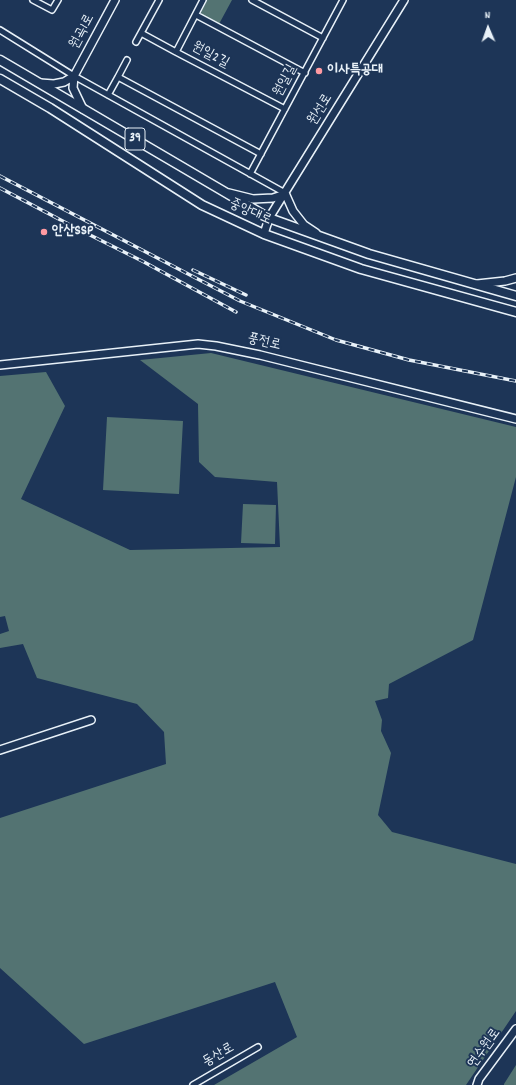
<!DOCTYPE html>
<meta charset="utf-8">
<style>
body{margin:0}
#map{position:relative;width:516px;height:1085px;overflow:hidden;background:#1d3557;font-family:Dekko,sans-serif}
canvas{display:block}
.north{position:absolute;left:468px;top:8px;width:40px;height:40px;-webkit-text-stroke:3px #1d3557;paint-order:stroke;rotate:358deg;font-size:11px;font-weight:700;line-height:16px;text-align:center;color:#e8f1f8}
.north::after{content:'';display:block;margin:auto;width:14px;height:18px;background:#e8f1f8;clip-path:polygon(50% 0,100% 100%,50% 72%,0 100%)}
</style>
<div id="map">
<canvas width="516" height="1085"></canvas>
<div class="north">N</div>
</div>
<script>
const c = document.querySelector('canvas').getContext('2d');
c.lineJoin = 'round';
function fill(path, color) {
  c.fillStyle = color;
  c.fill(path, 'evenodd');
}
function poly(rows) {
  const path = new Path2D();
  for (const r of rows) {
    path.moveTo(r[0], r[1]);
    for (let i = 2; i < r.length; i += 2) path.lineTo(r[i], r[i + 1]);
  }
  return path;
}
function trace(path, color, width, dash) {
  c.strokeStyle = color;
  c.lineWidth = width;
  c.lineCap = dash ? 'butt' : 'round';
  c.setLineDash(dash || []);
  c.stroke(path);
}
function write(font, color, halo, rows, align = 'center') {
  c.font = font + ' Dekko,"Poor Story",sans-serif';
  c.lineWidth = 4;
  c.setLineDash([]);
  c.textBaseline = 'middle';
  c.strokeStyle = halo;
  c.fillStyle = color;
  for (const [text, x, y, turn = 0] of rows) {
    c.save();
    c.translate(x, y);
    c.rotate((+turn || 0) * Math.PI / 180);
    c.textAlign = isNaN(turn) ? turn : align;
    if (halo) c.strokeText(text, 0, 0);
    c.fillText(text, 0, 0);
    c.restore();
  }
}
fill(poly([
 [207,0,232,0,219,24,202,16,201,12],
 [211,353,516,427,516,477,473,640,389,684,388,698,375,701,382,720,381,731,391,753,378,815,392,832,516,864,516,1011,466,1085,214,1085,297,1037,275,982,84,1044,0,968,0,818,166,764,164,732,137,704,37,678,23,644,0,648,0,634,9,631,5,616,0,617,0,376,46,372,65,406,21,499,130,550,280,547,277,482,215,477,199,462,198,404,140,360],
 [107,417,183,421,179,494,103,490],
 [243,504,276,505,275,544,241,543],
 [516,1065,516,1085,504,1085,504,1084]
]), '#537372');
const street = poly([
 [33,0,52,10,58,0],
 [203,0,176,52,285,109],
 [252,0,323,38],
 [196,15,305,73],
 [0,30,74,76,285,193],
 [141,33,176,52],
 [136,42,159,0],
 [127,60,118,77,261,154],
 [108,95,118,77],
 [250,174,343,0],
 [193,1085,258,1047]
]);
const secondary = poly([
 [40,83,54,84,64,82,74,76],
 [83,109,73,88,74,76,115,0],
 [229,193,253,199,273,198,285,194],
 [285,193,293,211,304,225,316,233],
 [264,234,269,218,404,0],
 [477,284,505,281,516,278],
 [0,365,198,344,216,346,260,355,516,419],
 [0,750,91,720],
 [477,1085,479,1079,516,1029]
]);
const primary = poly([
 [0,60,269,218,369,254,516,296],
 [0,79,50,108,202,205,264,234,361,269,516,312]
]);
trace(street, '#e8f1f8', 8);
trace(secondary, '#e8f1f8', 10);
trace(primary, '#e8f1f8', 11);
trace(street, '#1d3557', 5);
trace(secondary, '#1d3557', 7);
trace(primary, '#1d3557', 8);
const rail = poly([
 [0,176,240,301,336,340,409,360,516,381],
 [0,188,74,227,144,262,236,312],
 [193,270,246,295]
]);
trace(rail, '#e8f1f8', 3.5);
trace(rail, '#1d3557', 2, [6]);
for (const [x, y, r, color] of [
 [319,71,4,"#ff9aa2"],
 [44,232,4,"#ff9aa2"]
]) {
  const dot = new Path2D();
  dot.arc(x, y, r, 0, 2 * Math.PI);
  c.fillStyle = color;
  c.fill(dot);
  trace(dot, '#1d3557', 1.5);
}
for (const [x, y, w] of [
 [135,139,20]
]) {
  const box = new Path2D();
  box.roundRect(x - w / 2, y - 11, w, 22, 3);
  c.fillStyle = '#1d3557';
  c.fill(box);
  trace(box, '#e8f1f8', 1);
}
write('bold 13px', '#e8f1f8', null, [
 ["39",135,139]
]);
write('14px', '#e8f1f8', '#1d3557', [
 ["원곡1로",83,32,-62],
 ["원일2길",210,56,28],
 ["원일길",286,81,-62],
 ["원선로",321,110,-58],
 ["중앙대로",250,213,24],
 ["풍전로",264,343,13],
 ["연수원로",485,1049,-54],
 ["동산로",219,1056,-30]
]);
write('bold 14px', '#e8f1f8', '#1d3557', [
 ["이사특공대",327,71],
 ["안산SSP",52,232]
], 'left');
</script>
